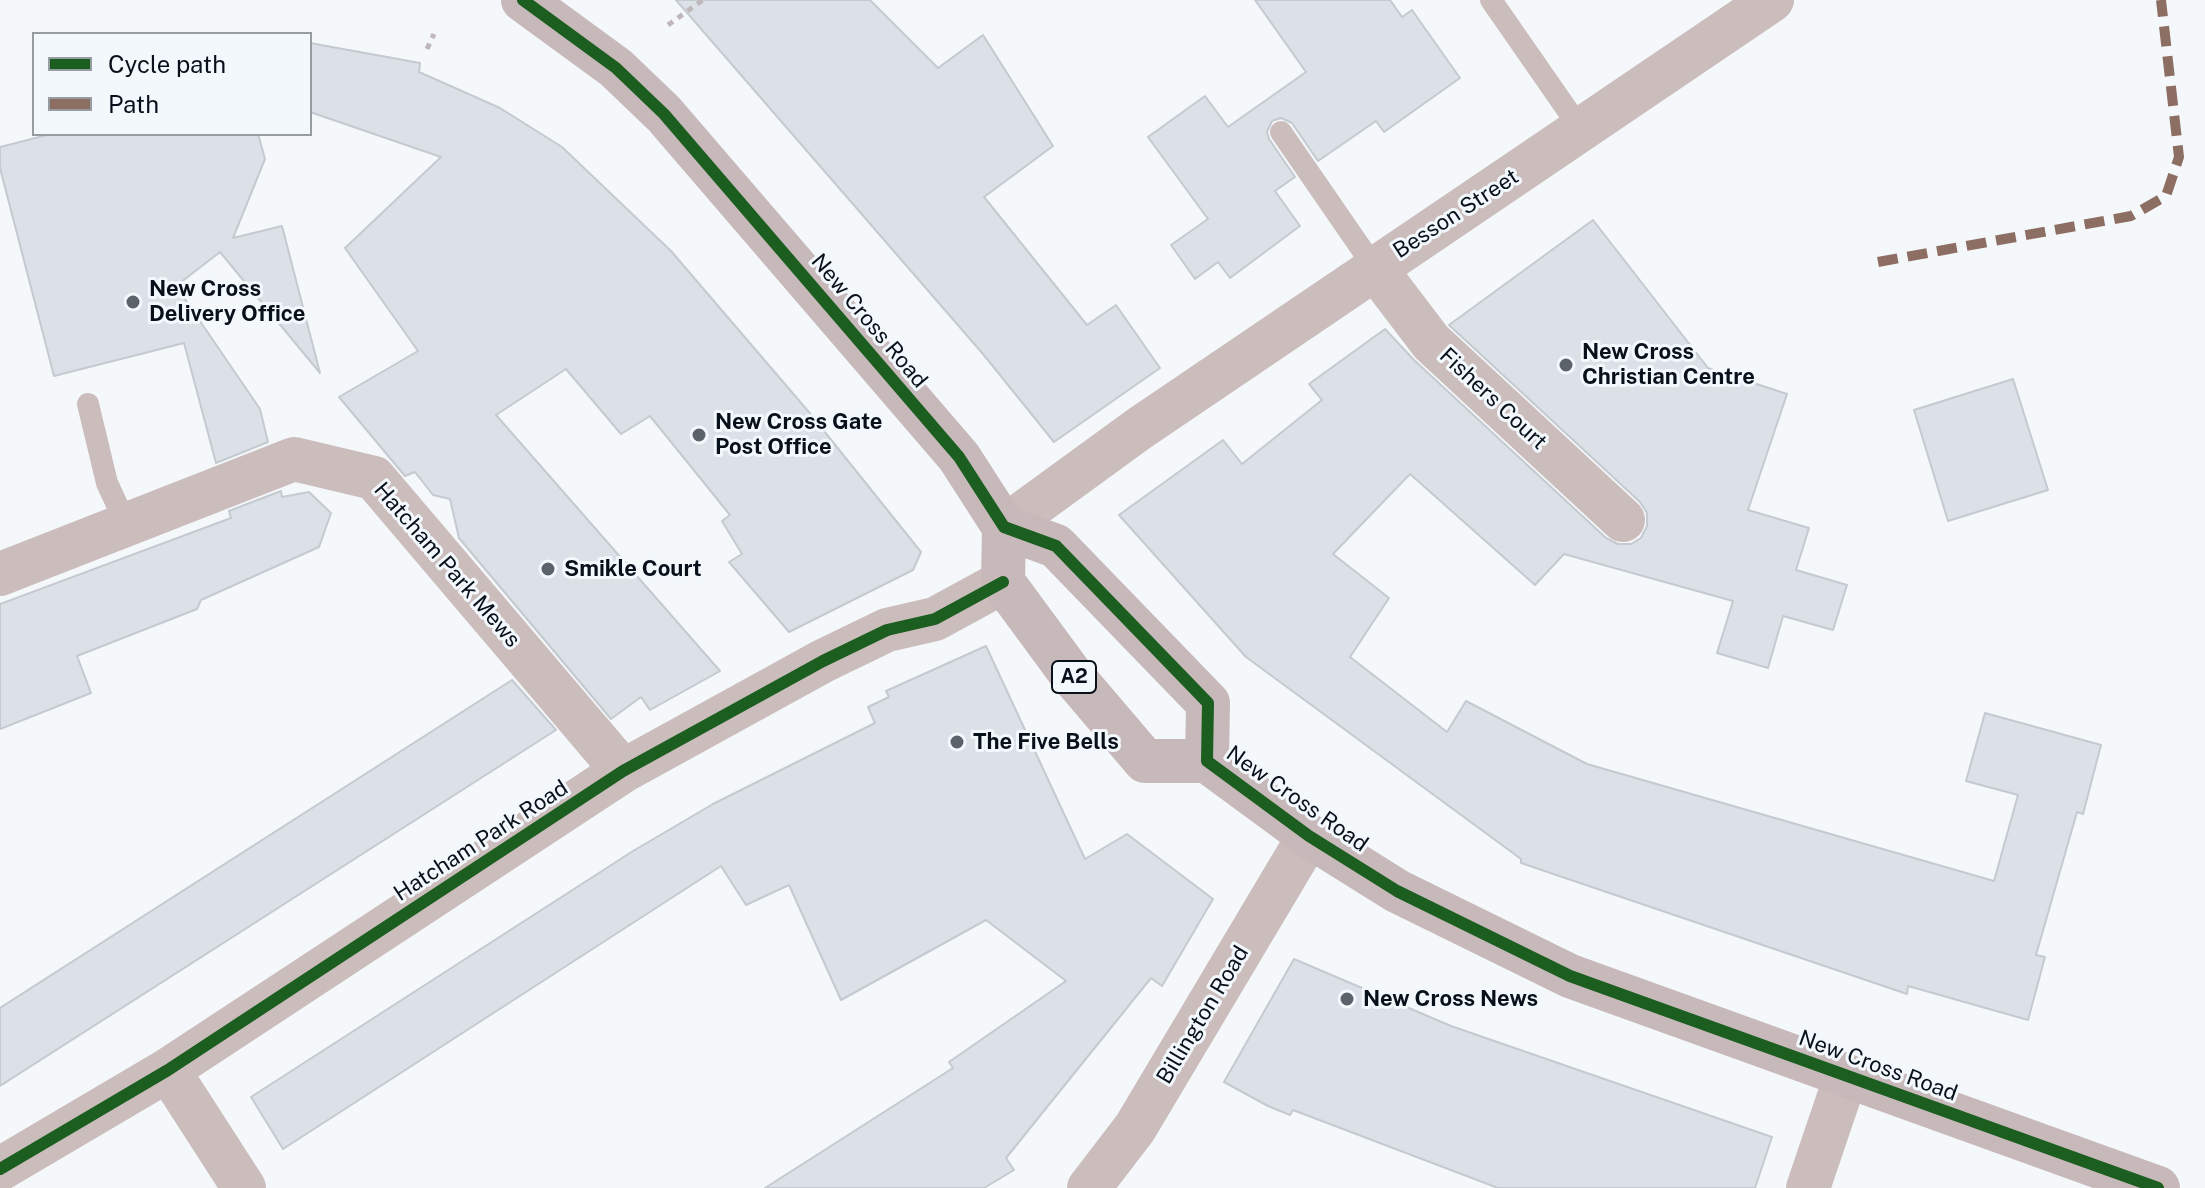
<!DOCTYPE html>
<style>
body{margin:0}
#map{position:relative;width:2205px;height:1188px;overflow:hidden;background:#f5f8fb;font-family:"Public Sans",sans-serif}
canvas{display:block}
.legend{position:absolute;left:32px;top:32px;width:280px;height:104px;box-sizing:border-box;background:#f3f8fd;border:2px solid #959ca2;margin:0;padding:10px 14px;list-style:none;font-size:24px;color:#08111a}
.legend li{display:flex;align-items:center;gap:16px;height:40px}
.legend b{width:40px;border:2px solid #959ca2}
</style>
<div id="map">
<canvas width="2205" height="1188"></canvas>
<ul class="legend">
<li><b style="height:10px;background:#1b5e20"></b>Cycle path</li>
<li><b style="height:10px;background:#8d6e63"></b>Path</li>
</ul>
</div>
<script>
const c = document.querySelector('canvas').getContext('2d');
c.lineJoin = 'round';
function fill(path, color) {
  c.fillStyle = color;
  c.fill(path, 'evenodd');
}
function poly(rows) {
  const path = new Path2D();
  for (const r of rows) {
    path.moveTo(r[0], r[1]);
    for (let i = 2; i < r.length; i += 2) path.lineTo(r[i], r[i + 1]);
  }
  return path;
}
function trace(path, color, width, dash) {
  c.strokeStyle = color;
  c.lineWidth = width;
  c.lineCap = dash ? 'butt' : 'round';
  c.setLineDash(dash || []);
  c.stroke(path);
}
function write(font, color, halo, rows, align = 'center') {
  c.font = font + ' "Public Sans",sans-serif';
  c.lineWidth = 6;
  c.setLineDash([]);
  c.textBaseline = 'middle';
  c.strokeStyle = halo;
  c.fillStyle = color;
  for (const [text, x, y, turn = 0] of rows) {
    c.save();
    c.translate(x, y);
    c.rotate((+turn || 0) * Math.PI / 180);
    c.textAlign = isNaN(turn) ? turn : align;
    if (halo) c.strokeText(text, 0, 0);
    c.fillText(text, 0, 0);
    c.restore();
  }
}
const building = poly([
 [676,0,870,0,938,68,983,35,1053,146,984,197,1087,325,1116,305,1160,368,1054,442,983,354,676,0],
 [1255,0,1390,0,1402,17,1412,10,1460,78,1384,132,1376,121,1318,161,1292,123,1281,118,1272,121,1267,132,1269,139,1295,177,1275,191,1300,226,1230,278,1218,262,1195,279,1171,245,1208,219,1148,137,1205,96,1228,127,1306,72,1255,0],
 [310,43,420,63,419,72,500,108,562,147,671,251,808,411,921,552,913,570,789,632,729,562,742,554,722,521,730,515,650,416,621,434,566,369,496,415,720,671,650,710,641,697,611,719,459,538,450,499,433,495,415,472,405,476,339,397,418,351,345,248,441,157,310,112,310,43],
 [51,134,258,134,265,159,233,238,282,226,320,373,220,252,176,286,260,409,268,442,216,463,184,343,54,376,0,168,0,147,51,134],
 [1593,220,1708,368,1787,394,1748,510,1809,528,1796,570,1847,585,1833,630,1783,616,1768,668,1717,653,1733,601,1564,554,1535,585,1410,474,1333,554,1389,598,1350,657,1447,732,1466,701,1587,764,1994,881,2018,795,1966,781,1985,713,2101,745,2083,814,2077,812,2036,955,2045,957,2028,1020,1908,986,1907,994,1521,863,1521,859,1246,657,1119,515,1223,440,1242,464,1322,400,1309,384,1385,329,1414,360,1606,538,1618,544,1631,544,1641,538,1647,526,1647,513,1640,502,1449,325,1593,220],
 [2013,379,2048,490,1948,521,1914,410,2013,379],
 [281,491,282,497,309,492,331,513,319,547,201,600,197,609,77,656,91,693,0,729,0,604,231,518,229,511,281,491],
 [986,646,1085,859,1127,834,1213,899,1162,986,1151,978,1006,1158,1014,1170,984,1188,765,1188,953,1068,949,1062,1066,981,986,920,841,1000,789,885,746,905,721,866,283,1149,251,1097,633,851,713,804,875,723,868,707,889,697,886,691,986,646],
 [512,680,556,730,0,1086,0,1008,512,680],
 [1294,959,1451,1026,1772,1137,1755,1188,1498,1188,1293,1110,1290,1115,1268,1106,1224,1082,1294,959]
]);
fill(building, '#dbe1e7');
trace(building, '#c4cad0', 2);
trace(poly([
 [668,25,703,0],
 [427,49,434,34]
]), '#bfb7ba', 5, [6, 6]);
trace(poly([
 [1491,0,1582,131],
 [1281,132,1374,267],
 [88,404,107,483,126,524]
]), '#ccbdbd', 22);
trace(poly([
 [1374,267,1431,342,1623,520],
 [1004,527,1140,428,1772,0],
 [0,574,294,459,374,478,623,771],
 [168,1070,244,1188],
 [0,1169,168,1070,623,771,823,661,887,630,935,619,1003,582],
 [1089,1188,1135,1128,1309,836],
 [1808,1188,1846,1076]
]), '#ccbdbd', 44);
trace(poly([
 [523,0,616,68,664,114,959,457,1004,527,1003,582,1070,673,1145,761,1207,761,1309,836,1397,891,1570,976,2158,1188],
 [1004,527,1056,546,1208,703,1207,761]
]), '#c7b8ba', 44);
trace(poly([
 [1878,262,2131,216,2166,196,2179,157,2161,0]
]), '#8d6e63', 10, [20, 10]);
trace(poly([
 [523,0,616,68,664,114,959,457,1004,527,1056,546,1208,703,1207,761,1309,836,1397,891,1570,976,2158,1188],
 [0,1169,168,1070,623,771,823,661,887,630,935,619,1003,582]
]), '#1b5e20', 12);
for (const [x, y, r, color] of [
 [133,302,8,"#5b6269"],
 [1566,365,8,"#5b6269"],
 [699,435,8,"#5b6269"],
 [548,569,8,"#5b6269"],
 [957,742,8,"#5b6269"],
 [1347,999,8,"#5b6269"]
]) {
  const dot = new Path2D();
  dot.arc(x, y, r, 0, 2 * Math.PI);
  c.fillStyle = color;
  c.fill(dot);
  trace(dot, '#f3f8fd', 3);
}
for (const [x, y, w] of [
 [1074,677,44]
]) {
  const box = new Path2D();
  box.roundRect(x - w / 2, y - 16, w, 32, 6);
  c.fillStyle = '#f3f8fd';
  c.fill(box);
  trace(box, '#08111a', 2);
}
write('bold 20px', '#08111a', null, [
 ["A2",1074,677]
]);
write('22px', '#08111a', '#f3f8fd', [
 ["Besson Street",1456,214,-33],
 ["New Cross Road",869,321,50],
 ["Fishers Court",1493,399,43],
 ["Hatcham Park Mews",447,565,49],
 ["New Cross Road",1297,799,35],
 ["Hatcham Park Road",481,841,-33],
 ["Billington Road",1203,1015,-59],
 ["New Cross Road",1878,1066,20]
]);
write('bold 22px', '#08111a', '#f3f8fd', [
 ["New Cross",149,289],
 ["Delivery Office",149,314],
 ["New Cross",1582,352],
 ["Christian Centre",1582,377],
 ["New Cross Gate",715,422],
 ["Post Office",715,447],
 ["Smikle Court",564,569],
 ["The Five Bells",973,742],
 ["New Cross News",1363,999]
], 'left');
</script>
